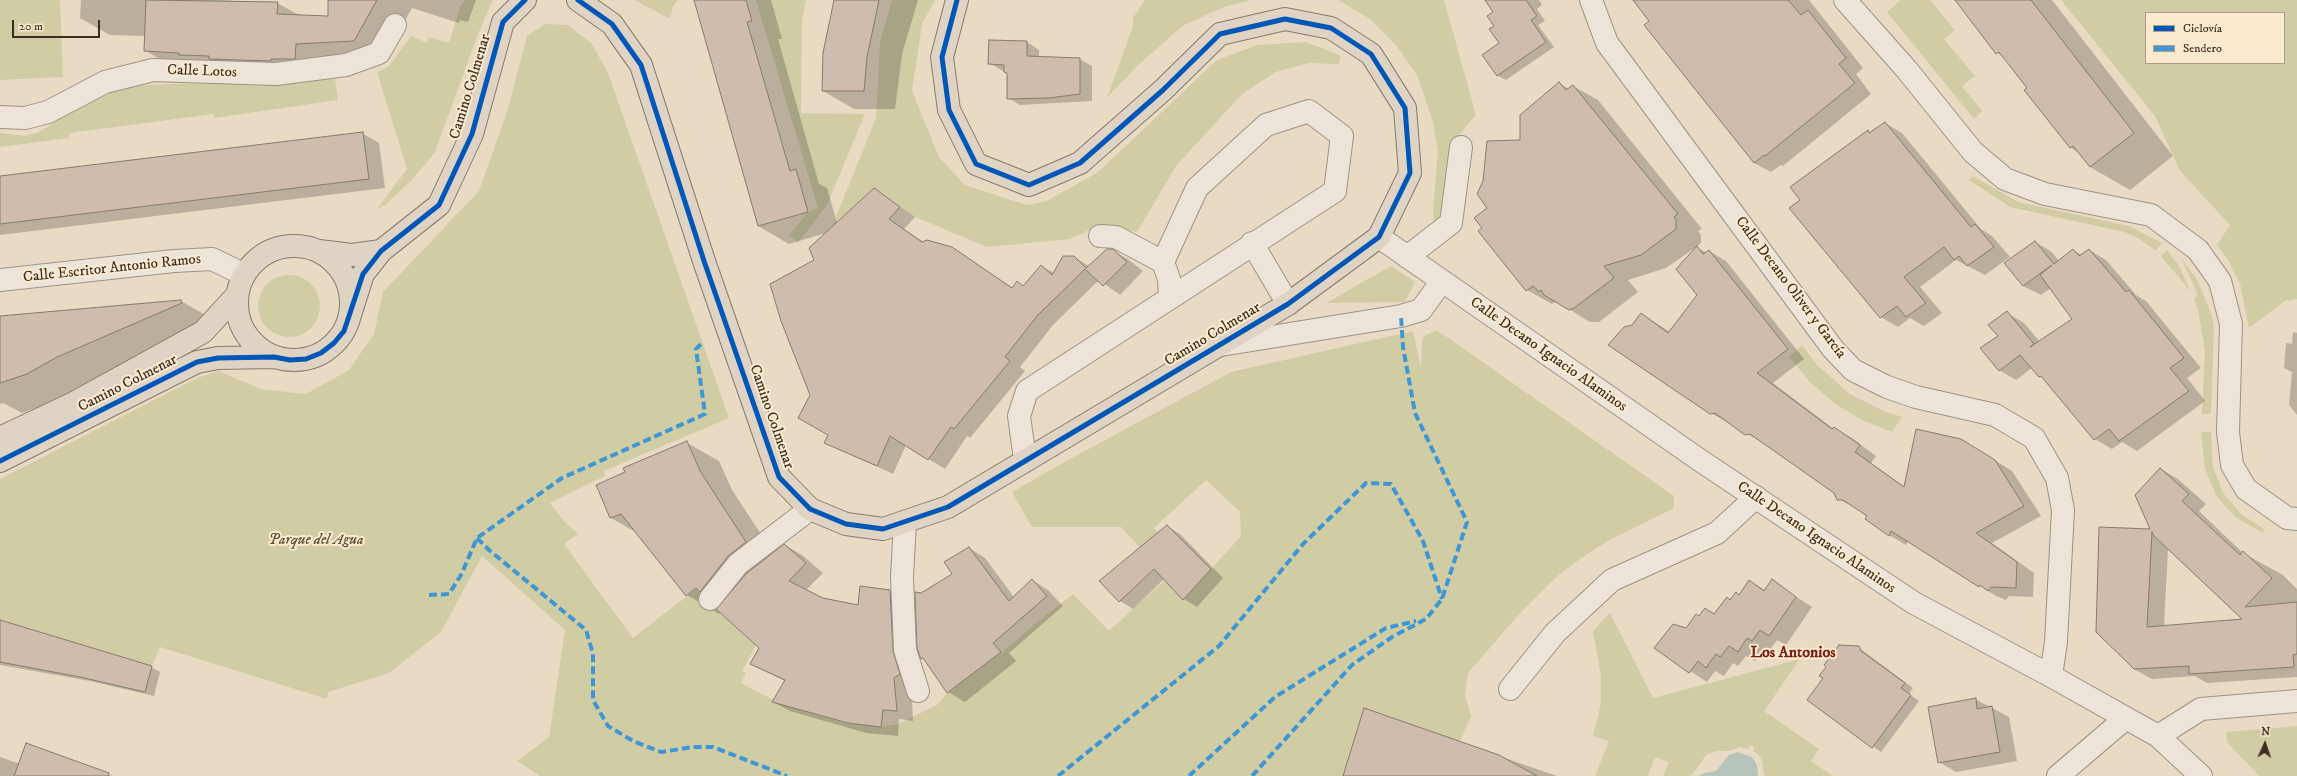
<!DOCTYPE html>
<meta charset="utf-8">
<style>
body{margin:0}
#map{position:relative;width:2297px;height:776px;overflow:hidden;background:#e9dbc3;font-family:"IM FELL DW Pica",serif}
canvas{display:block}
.legend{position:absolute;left:2145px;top:12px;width:140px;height:52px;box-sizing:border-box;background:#fbeace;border:1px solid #ae9e88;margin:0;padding:5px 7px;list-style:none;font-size:12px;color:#3b2d1f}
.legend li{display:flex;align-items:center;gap:8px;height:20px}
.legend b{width:20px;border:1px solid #ae9e88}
.north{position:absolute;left:2245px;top:724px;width:40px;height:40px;-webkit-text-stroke:3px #fbeace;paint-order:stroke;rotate:3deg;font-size:11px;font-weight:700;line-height:16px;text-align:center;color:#3b2d1f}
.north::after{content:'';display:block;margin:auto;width:14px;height:18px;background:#3b2d1f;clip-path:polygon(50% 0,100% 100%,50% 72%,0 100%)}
.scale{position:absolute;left:12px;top:20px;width:88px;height:18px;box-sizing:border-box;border:2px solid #3b2d1f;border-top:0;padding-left:5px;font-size:12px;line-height:14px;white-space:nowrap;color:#3b2d1f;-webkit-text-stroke:3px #fbeace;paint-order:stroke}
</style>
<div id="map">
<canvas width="2297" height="776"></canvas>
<ul class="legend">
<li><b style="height:5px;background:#0057b8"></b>Ciclovía</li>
<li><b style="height:5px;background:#3e96d5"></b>Sendero</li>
</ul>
<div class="north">N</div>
<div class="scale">20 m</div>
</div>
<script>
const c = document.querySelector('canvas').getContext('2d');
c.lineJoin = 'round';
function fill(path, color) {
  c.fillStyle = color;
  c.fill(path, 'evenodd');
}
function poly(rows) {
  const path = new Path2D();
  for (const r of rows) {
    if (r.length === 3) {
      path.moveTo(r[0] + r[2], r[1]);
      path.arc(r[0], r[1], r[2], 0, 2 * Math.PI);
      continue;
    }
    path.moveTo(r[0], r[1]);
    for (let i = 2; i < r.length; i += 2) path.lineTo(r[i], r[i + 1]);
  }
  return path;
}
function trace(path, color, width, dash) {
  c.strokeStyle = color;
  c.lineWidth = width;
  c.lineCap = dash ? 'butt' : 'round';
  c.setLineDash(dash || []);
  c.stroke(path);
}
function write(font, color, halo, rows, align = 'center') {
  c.font = font + ' "IM FELL DW Pica",serif';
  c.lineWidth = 4;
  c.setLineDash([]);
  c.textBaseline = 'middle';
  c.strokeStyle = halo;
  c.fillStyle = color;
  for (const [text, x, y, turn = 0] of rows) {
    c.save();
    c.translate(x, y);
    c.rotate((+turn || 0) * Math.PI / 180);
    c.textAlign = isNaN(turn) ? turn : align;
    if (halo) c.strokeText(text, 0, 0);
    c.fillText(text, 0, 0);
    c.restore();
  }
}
fill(poly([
 [0,0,60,0,63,77,0,80],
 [465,0,493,0,478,34,435,152,411,181,385,205,377,209,407,169,377,72,388,67,411,36,427,43,428,37,449,43,460,7],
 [634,0,678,0,673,7,670,19],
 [756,0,806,0,802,19,801,113,865,114,827,205,798,243,789,235,808,212,818,208],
 [892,0,935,0,922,24,912,91,939,157,965,185,1027,205,1047,201,1098,172,1217,60,1257,45,1306,42,1341,56,1338,64,1308,63,1276,72,1242,94,1176,166,1137,232,1098,226,1070,239,987,247,913,216,874,188,832,227,876,118,880,43],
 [1145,0,1251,0,1224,7,1184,25,1139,64,1107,98,1133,26,1133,18],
 [1338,0,1444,0,1476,115,1458,136,1445,218,1434,223,1433,210,1438,152,1433,121,1417,75,1396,45,1370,19],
 [1901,0,1930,0,1955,30,1944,39,1975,76,1962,86,1982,111,1974,119,1887,12],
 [2061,0,2297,0,2297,299,2285,301,2249,328,2240,284,2228,260,2217,245,2230,225,2180,171,2155,116],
 [2146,13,2284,13,2284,63,2146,63],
 [545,24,568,25,592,44,608,73,729,418,604,471,605,476,550,503,564,521,578,534,564,544,633,638,696,589,713,607,756,645,742,671,746,673,741,683,785,706,844,723,881,727,898,724,937,705,947,693,1001,652,1002,653,1037,622,1073,594,1109,631,1165,580,1183,600,1241,536,1240,512,1206,480,1154,528,1158,533,1140,548,1121,527,1032,527,1012,492,1070,459,1231,372,1413,331,1421,368,1422,341,1424,336,1437,330,1674,496,1674,508,1611,539,1581,558,1555,578,1522,611,1468,673,1465,695,1471,716,1460,741,1374,712,1343,776,540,776,517,761,549,737,565,630,482,556,441,632,389,673,328,692,327,699,160,647,152,666,0,620,0,479,197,378,219,371,260,389,306,394,349,370,374,334,383,292,479,191,507,112,527,36],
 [335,79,338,100,214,118,214,114,69,133,69,138,0,147,0,133,25,136,39,132,86,103,108,93,139,85],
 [1973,176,2018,202,2129,226,2162,243,2156,251,2138,238,2124,232,2010,207,1969,180],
 [2167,250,2178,264,2191,292,2161,256],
 [2181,258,2198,281,2212,316,2214,329,2211,414,2202,414,2205,351,2198,310,2194,298,2198,295],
 [1391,266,1415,282,1405,302,1326,303],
 [289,306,31],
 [1802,345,1817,365,1850,394,1884,411,1902,417,1892,432,1862,420,1835,404,1811,383,1789,357],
 [2201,432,2211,432,2213,467,2223,493,2241,514,2264,529,2263,533,2235,517,2216,495,2205,469],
 [1610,613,1653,698,1800,659,1764,711,1819,749,1811,761,1833,776,1764,776,1762,761,1759,755,1753,751,1755,748,1750,745,1748,749,1740,747,1729,751,1715,751,1706,755,1692,775,1688,776,1663,776,1669,762,1655,757,1648,776,1595,776,1609,741,1593,736,1601,703,1601,676,1593,631],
 [2297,726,2297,776,2259,776,2227,742,2226,732]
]), '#d0cda5');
fill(poly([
 [1737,752,1752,757,1757,765,1758,776,1699,776,1704,773,1716,771,1729,755]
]), '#b7c4bb');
fill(poly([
 [81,0,217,0,277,3,301,16,329,18,329,0,476,0,468,22,460,20,459,23,412,8,384,58,175,68,146,51,146,36,110,35,80,18],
 [695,0,771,0,782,39,778,39,819,184,827,188,837,223,874,189,915,217,904,229,924,242,952,248,1013,288,1017,282,1024,286,1041,266,1054,273,1074,257,1089,266,1112,250,1129,260,1143,271,1120,295,1099,280,1053,325,1020,367,1025,371,970,438,967,436,945,469,906,445,893,474,826,443,829,435,815,260,826,233,789,244,758,226],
 [836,0,918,0,902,54,895,109,854,109,823,91],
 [1486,0,1539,0,1542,5,1537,9,1545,21,1538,25,1554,47,1506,80,1498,76,1483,56,1500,43,1495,26,1494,12],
 [1634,0,1809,0,1863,68,1856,74,1871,94,1783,166,1781,165,1771,172,1754,163],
 [1956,0,2052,0,2173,156,2130,190,2090,167,2079,153,2071,148,2005,58,1997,53],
 [990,41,1027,42,1039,50,1039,58,1079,59,1092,66,1092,101,1020,105,1008,98,1008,74,989,63],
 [1559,83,1569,89,1573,86,1598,100,1702,229,1698,231,1701,235,1701,243,1696,247,1707,253,1709,251,1726,261,1804,359,1773,383,1834,429,1852,438,1876,456,1871,463,1905,487,1979,450,2012,471,2041,516,1992,543,2034,573,2033,597,2009,596,2006,600,1996,596,1908,541,1906,545,1889,535,1858,509,1838,499,1835,492,1765,444,1711,413,1633,326,1642,314,1670,332,1699,295,1695,248,1666,268,1628,280,1638,292,1599,322,1590,322,1556,301,1552,304,1527,290,1484,228,1489,208,1521,141],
 [1885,123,1902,133,1981,229,1992,236,2010,257,1985,275,1956,260,1920,287,1942,313,1924,326,1910,318,1898,327,1881,317,1802,200,1868,131,1871,133],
 [362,133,379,143,385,188,0,235,0,177],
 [2035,242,2052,252,2059,261,2073,250,2082,255,2089,250,2106,260,2136,295,2146,301,2201,368,2187,378,2205,401,2137,451,2122,442,2112,449,2095,439,2046,380,2032,368,2016,380,1999,370,1999,336,2007,313,2024,323,2040,342,2074,319,2051,288,2041,295,2023,286],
 [181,301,221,324,68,397,22,413,3,403,0,404,0,317],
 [2293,332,2297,333,2297,415,2289,405,2292,372,2284,368,2286,343,2292,344],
 [687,443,719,461,732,490,774,554,785,545,802,555,823,573,806,590,823,599,859,606,890,591,907,600,913,721,899,719,898,736,866,733,790,711,773,702,785,681,751,664,761,648,721,612,719,614,687,595,637,533,611,518,626,473],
 [2161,469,2178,479,2206,504,2199,511,2243,553,2283,575,2297,589,2297,677,2207,683,2195,676,2152,679,2134,669],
 [2168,549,2244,620,2164,627],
 [1167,526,1180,534,1223,578,1197,607,1184,599,1164,579,1133,609,1120,601],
 [969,548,985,558,1014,597,1032,580,1048,590,1063,606,1009,653,1016,661,965,702,948,692,926,661,922,658,921,594,954,574],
 [1750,581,1765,590,1772,581,1812,607,1786,645,1777,640,1770,650,1765,648,1755,661,1746,656,1738,666,1733,663,1724,676,1715,671,1707,682,1656,648,1686,629,1700,617,1715,615,1736,593,1740,595],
 [0,621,151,667,160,672,154,696,90,681,0,665],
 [1858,647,1913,688,1909,694,1919,701,1881,752,1809,700],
 [1975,699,2009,717,2017,761,1956,772,1939,762],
 [1365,710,1557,776,1345,776],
 [27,745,113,776,0,776,0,757,20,764]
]), '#0003');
const building = poly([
 [146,0,278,2,277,14,328,16,328,0,377,0,354,41,296,44,295,59,271,59,271,61,209,59,209,56,179,55,179,53,144,51,146,0],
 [694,0,746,0,752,21,747,22,790,171,796,169,808,212,758,226,694,0],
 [834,0,879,0,867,57,864,91,822,91,823,53,834,0],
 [1485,0,1526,0,1537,16,1531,20,1546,42,1497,76,1482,55,1499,43,1489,29,1494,26,1487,16,1493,12,1485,0],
 [1633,0,1788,0,1801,15,1808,10,1846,58,1839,64,1855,83,1765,156,1764,155,1754,163,1644,25,1649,21,1633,0],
 [1955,0,2031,0,2134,133,2090,167,2073,146,2070,148,2024,90,2027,88,1999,52,1996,54,1955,0],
 [989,40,1027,41,1027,56,1080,58,1080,94,1049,98,1007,99,1007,73,1004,72,1004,65,988,64,989,40],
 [1559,82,1566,90,1573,85,1678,214,1674,217,1676,220,1676,229,1641,255,1604,266,1614,278,1574,308,1569,310,1544,295,1541,290,1539,292,1533,286,1526,291,1478,231,1482,228,1474,218,1487,208,1477,194,1483,181,1487,141,1520,140,1520,115,1559,82],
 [1885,122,1971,227,1975,224,1994,247,1967,266,1959,256,1954,260,1944,247,1904,277,1926,303,1906,317,1897,306,1880,318,1789,208,1800,200,1790,187,1868,130,1869,133,1885,122],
 [363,132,369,179,0,224,0,176,363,132],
 [874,188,900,207,889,219,922,242,927,240,952,247,1012,288,1017,281,1023,286,1041,265,1052,275,1063,256,1074,256,1086,268,1107,249,1113,249,1127,262,1103,286,1085,269,1037,316,1005,357,1010,361,954,429,951,427,928,460,890,436,877,466,824,443,828,435,798,418,810,395,781,321,770,284,814,260,809,248,874,188],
 [2035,241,2054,264,2073,249,2079,256,2089,249,2126,292,2129,290,2184,358,2170,368,2189,391,2119,441,2109,429,2094,440,2041,376,2039,377,2020,355,1999,371,1980,348,1998,336,1988,325,2007,311,2034,344,2030,347,2072,319,2040,275,2052,265,2023,286,2004,263,2035,241],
 [1697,246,1703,254,1709,250,1788,349,1757,373,1832,429,1834,427,1860,445,1855,452,1904,487,1916,429,1961,439,1995,460,2024,506,1976,533,2017,562,2016,588,1991,587,1988,591,1980,585,1979,587,1891,531,1889,536,1865,519,1867,516,1843,500,1837,500,1834,493,1750,434,1745,435,1715,413,1710,414,1608,345,1624,327,1632,325,1641,313,1668,333,1697,295,1676,269,1697,246],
 [181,300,182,303,57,357,27,374,0,383,0,316,181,300],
 [687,441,700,471,746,542,728,556,700,592,696,588,686,596,621,514,610,518,596,485,625,472,623,468,687,441],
 [2160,468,2189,494,2182,501,2240,555,2243,551,2272,578,2245,607,2297,602,2297,654,2293,655,2294,667,2189,674,2189,666,2134,669,2096,632,2099,527,2150,529,2135,495,2160,468],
 [2152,532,2154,536,2242,619,2147,627,2152,532],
 [1167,525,1211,569,1183,600,1154,569,1119,602,1099,581,1167,525],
 [784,544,806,563,789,581,823,598,858,605,860,586,890,590,893,651,900,674,894,678,897,711,883,710,881,727,848,723,772,702,785,680,750,664,759,648,716,609,747,573,784,544],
 [969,547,1009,601,1032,579,1047,596,993,643,1001,652,947,693,923,658,921,659,917,648,915,592,921,593,952,574,944,562,969,547],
 [1772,579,1796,597,1769,636,1760,630,1752,641,1747,638,1738,652,1729,646,1720,657,1716,654,1706,668,1698,661,1689,673,1654,648,1673,624,1686,628,1696,614,1699,616,1705,608,1714,614,1727,597,1730,600,1736,592,1739,595,1749,580,1764,591,1772,579],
 [0,620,152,666,145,692,80,677,0,662,0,620],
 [1839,645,1859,646,1861,651,1905,683,1901,688,1911,695,1872,748,1807,700,1823,678,1819,676,1826,667,1824,665,1839,645],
 [1976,698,1977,709,1992,706,2000,752,1938,763,1928,707,1976,698],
 [1364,708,1499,755,1537,776,1343,776,1364,708],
 [26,743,109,773,108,776,14,776,26,743]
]);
fill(building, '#cfbcac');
trace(building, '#847b6e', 1);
const minor = poly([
 [1591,0,1607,43,1833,349,1853,370,1887,387,1916,397,1995,415,2034,438,2057,478,2063,510,2056,642,2051,676],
 [1845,0,1907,70,1973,152,2005,179,2045,194,2151,215,2198,250,2220,281,2231,324,2228,432,2232,465,2246,489,2287,518,2297,519],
 [0,117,25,118,48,112,105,82,153,70,276,74,346,65,379,53,395,25],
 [1100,236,1116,237,1163,262,1169,279,1170,298],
 [1379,237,1701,461,1914,603,2051,676,2158,736,2201,776],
 [1252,243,1288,304],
 [1407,257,1451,223,1461,147],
 [0,280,174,261,212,259,243,274],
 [1221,345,1401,316,1421,310,1442,281],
 [1025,460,1019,416,1027,391,1335,191,1342,136,1309,111,1266,125,1197,188,1163,262],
 [905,522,902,577,905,650,918,691],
 [710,599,738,564,810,509],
 [1510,689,1555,633,1612,580,1717,533,1756,497],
 [2158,736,2201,709,2297,701],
 [2058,776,2126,718]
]);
const major = poly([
 [578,0,612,24,641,65,704,261,779,477,810,509,846,524,883,529,948,507,1288,304,1379,237,1410,173,1405,108,1371,54,1331,28,1285,19,1220,34,1163,90,1080,163,1029,185,976,164,949,110,942,57,957,0],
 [294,303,57],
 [319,251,352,255,381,251],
 [350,315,363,274,381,251,439,205,472,134,503,22,525,0],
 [0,438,74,403,203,332,237,295],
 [0,461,197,362,218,358,274,357]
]);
trace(minor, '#9d9384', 24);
trace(major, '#847b6e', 24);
trace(minor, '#ece4d9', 22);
trace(major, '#dfd4c4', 22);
trace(poly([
 [477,538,489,550,586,630,593,654,593,700,608,726,633,741,661,752,693,747,713,747,787,776],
 [429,595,449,594,461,575,477,538,562,478,705,414,696,349,701,344],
 [1058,776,1219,646,1303,544,1366,483,1391,484,1423,541,1442,599],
 [1189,776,1275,697,1386,628,1416,621],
 [1252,776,1352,665,1392,637,1426,619,1442,599,1467,522,1415,413,1403,347,1401,316]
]), '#3e96d5', 4, [8, 4]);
trace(poly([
 [578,0,612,24,641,65,704,261,779,477,810,509,846,524,883,529,948,507,1288,304,1379,237,1410,173,1405,108,1371,54,1331,28,1285,19,1220,34,1163,90,1080,163,1029,185,976,164,949,110,942,57,957,0],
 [0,461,197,362,218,358,274,357,290,360,306,359,321,353,334,343,344,331,363,274,381,251,439,205,472,134,503,22,525,0]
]), '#0057b8', 5);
write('15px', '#3b2d1f', '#fbeace', [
 ["Calle Lotos",202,72,2],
 ["Camino Colmenar",471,87,-73],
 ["Calle Escritor Antonio Ramos",112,269,-6],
 ["Calle Decano Oliver y García",1790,288,53],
 ["Camino Colmenar",1213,335,-31],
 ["Calle Decano Ignacio Alaminos",1548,355,35],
 ["Camino Colmenar",128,384,-27],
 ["Camino Colmenar",771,417,71],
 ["Calle Decano Ignacio Alaminos",1816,538,34]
]);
write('italic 15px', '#5b523a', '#fbeace', [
 ["Parque del Agua",316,541]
]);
write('bold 16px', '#7a1f14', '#fbeace', [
 ["Los Antonios",1793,654]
]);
</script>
